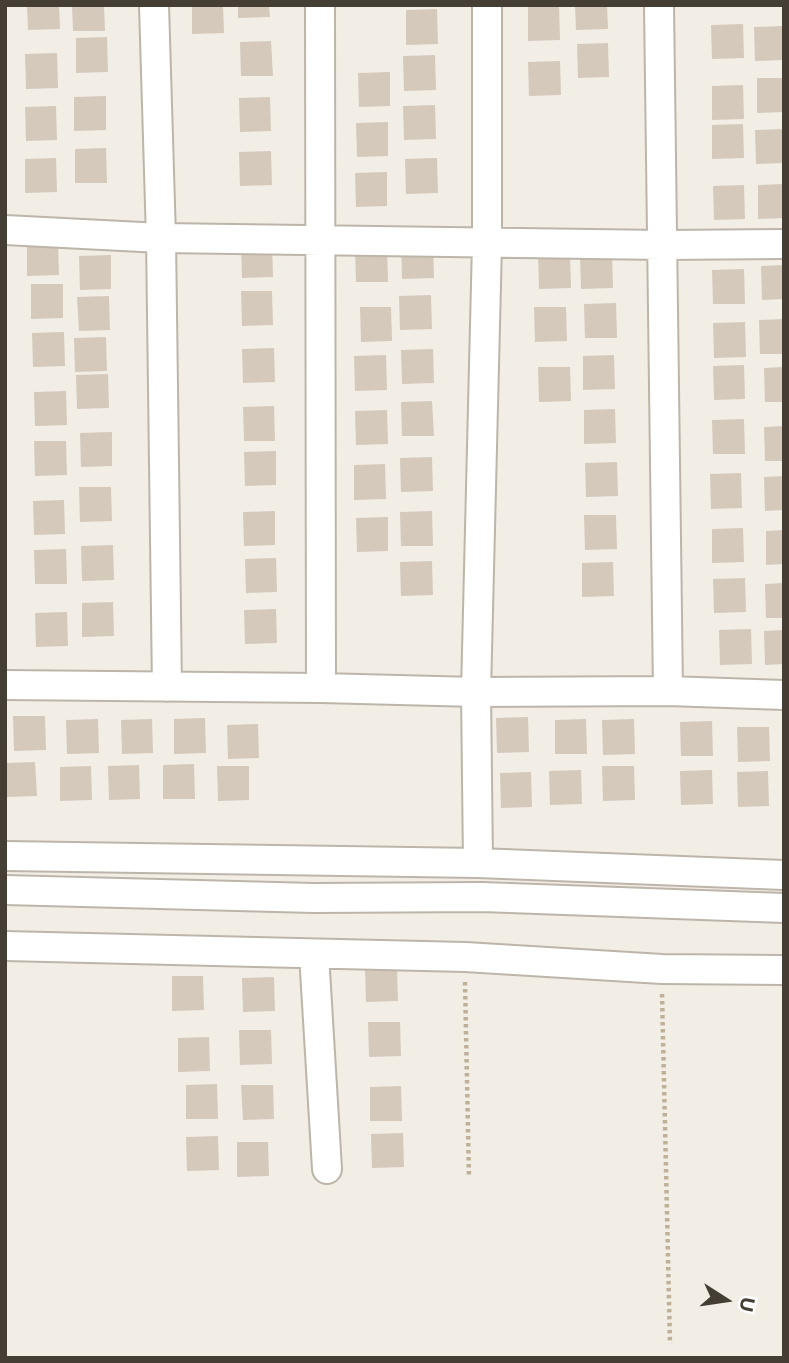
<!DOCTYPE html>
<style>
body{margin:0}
#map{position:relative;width:789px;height:1363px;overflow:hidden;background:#f2eee6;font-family:Montserrat,sans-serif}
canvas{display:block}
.frame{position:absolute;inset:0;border:7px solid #453e35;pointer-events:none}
.north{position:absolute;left:691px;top:1265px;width:70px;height:70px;-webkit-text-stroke:5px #fff;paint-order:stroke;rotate:102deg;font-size:19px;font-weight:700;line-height:28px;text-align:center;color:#453e35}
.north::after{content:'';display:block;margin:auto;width:24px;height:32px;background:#453e35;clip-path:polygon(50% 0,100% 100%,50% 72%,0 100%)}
</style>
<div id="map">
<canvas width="789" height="1363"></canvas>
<div class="frame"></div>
<div class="north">U</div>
</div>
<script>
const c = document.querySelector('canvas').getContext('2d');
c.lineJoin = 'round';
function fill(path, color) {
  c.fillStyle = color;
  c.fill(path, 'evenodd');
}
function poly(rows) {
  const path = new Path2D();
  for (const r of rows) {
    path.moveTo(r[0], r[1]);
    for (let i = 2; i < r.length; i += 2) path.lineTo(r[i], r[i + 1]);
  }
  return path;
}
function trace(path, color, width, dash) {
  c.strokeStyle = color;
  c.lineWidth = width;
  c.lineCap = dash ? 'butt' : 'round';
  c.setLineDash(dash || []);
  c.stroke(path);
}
fill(poly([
 [27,5,59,5,60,29,28,30],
 [72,5,104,5,105,31,73,31],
 [192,5,223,5,224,33,192,34],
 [238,5,269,5,270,17,238,18],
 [559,5,560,40,528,41,528,6],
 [575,5,607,5,608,29,576,30],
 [437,9,438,44,406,45,406,10],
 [743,24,744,58,712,59,711,25],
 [784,26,784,60,755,61,754,27],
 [107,37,108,72,76,73,76,38],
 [271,41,273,76,241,76,240,42],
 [608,43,609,77,578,78,577,44],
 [57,53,58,88,26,89,25,54],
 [435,55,436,90,404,91,403,56],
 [560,61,561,95,529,96,528,62],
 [390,72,390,106,359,107,358,73],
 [757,78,784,78,784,112,757,113],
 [743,85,744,119,712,120,712,86],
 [106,96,106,130,74,131,74,97],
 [270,97,271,131,240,132,239,98],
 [435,105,436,139,404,140,403,106],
 [56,106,57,140,26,141,25,107],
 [388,122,388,156,357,157,356,123],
 [743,124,744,158,712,159,712,125],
 [784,129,784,163,756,164,755,130],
 [106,148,107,183,75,183,75,149],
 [271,151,272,185,240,186,239,152],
 [56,158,57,192,25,193,25,159],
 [437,158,438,193,406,194,405,159],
 [387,172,387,206,356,207,355,173],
 [784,184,784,218,758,219,758,185],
 [744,185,745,219,714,220,713,186],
 [58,241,59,275,27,276,27,242],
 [272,243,273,277,242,278,241,244],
 [401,244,433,244,434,278,402,279],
 [387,247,388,282,356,282,355,248],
 [570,254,571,288,539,289,538,255],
 [612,254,613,288,581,289,580,255],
 [111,255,111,289,80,290,79,256],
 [784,265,784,299,762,300,761,266],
 [744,269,745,304,713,304,712,270],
 [31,284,63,284,63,318,31,319],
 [241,291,272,291,273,325,242,326],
 [431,295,432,329,400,330,399,296],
 [109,296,110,330,79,331,77,297],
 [616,303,617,338,585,338,584,304],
 [360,307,391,307,392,341,361,342],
 [534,307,566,307,567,341,535,342],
 [784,319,784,354,760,354,759,320],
 [745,322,746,357,714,358,713,323],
 [64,332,65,366,33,367,32,333],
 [106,337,107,371,75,372,74,338],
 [274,348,275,382,243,383,242,349],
 [433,349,434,383,402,384,401,350],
 [386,355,387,390,355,391,354,356],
 [614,355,615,389,583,390,583,356],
 [744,365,745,399,714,400,713,366],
 [538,367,570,367,571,401,539,402],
 [784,367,784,402,765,402,764,368],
 [108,374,109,408,77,409,76,375],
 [66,391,67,425,35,426,34,392],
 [432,401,434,436,402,436,401,402],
 [274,406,275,441,244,441,243,407],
 [615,409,616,443,584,444,584,410],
 [387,410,388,444,356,445,355,411],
 [744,419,745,454,713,454,712,420],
 [784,426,784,461,765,461,764,427],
 [112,432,112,466,81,467,80,433],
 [34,441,66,441,67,475,35,476],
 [276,451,276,485,245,486,244,452],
 [432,457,433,491,401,492,400,458],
 [617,462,618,496,586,497,585,463],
 [385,464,386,499,354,500,354,465],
 [741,473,742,508,711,509,710,474],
 [784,476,784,510,765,511,764,477],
 [79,487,111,487,112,521,80,522],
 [64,500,65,534,34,535,33,501],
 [275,511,275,545,244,546,243,512],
 [432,511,433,546,401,546,400,512],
 [584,515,616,515,617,549,585,550],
 [388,517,388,551,357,552,356,518],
 [743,528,744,562,712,563,712,529],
 [784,530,784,564,766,565,766,531],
 [113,545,114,580,82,581,81,546],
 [66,549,67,584,35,584,34,550],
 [276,558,277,592,246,593,245,559],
 [432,561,433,595,401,596,400,562],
 [613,562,614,596,582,597,582,563],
 [745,578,746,612,714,613,713,579],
 [784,583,784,618,766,618,765,584],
 [113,602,114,636,82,637,82,603],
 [276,609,277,643,245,644,244,610],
 [67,612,68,646,36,647,35,613],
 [751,629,752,664,720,665,719,630],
 [784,630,784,664,765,665,764,631],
 [13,716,45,716,46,750,14,751],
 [528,717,529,752,497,753,496,718],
 [205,718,206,753,174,754,174,719],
 [98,719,99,753,67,754,66,720],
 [152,719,153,753,122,754,121,720],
 [586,719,587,754,555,754,555,720],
 [634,719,635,754,603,755,602,720],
 [712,721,713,756,681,756,680,722],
 [258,724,259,758,228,759,227,725],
 [737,727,769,727,770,761,738,762],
 [35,762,37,796,5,797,5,763],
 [194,764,195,799,163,799,163,765],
 [139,765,140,799,109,800,108,766],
 [91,766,92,800,60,801,60,767],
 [217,766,249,766,249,800,218,801],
 [602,766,634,766,635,800,603,801],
 [581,770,582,804,550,805,549,771],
 [712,770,713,804,681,805,680,771],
 [768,771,769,806,738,807,737,772],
 [531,772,532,807,501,808,500,773],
 [365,967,397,967,398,1001,366,1002],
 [172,976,203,976,204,1010,172,1011],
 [274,977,275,1011,243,1012,242,978],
 [368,1022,400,1022,401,1056,369,1057],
 [239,1030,271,1030,272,1064,240,1065],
 [209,1037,210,1071,178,1072,178,1038],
 [217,1084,218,1119,186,1119,186,1085],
 [241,1085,273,1085,274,1119,243,1120],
 [401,1086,402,1121,370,1121,370,1087],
 [403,1133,404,1167,372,1168,371,1134],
 [218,1136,219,1170,187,1171,186,1137],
 [237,1142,268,1142,269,1176,237,1177]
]), '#d4c9bb');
const minor = poly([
 [154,5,161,238,167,687],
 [320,5,321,688],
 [659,5,668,691],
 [5,230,161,238,663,245,784,244],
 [5,685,321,688,476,692,668,691,784,695],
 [5,856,478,863,784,875],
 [478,863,476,692,487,243,487,5],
 [5,890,314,898,482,897,784,908],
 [5,946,465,957,662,969,784,970],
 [314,954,327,1169]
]);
trace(minor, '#bdb5a9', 32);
trace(poly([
 [465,982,469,1178],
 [662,994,670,1344]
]), '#bfb09a', 4.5, [3.5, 3.5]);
trace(minor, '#fff', 28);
</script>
